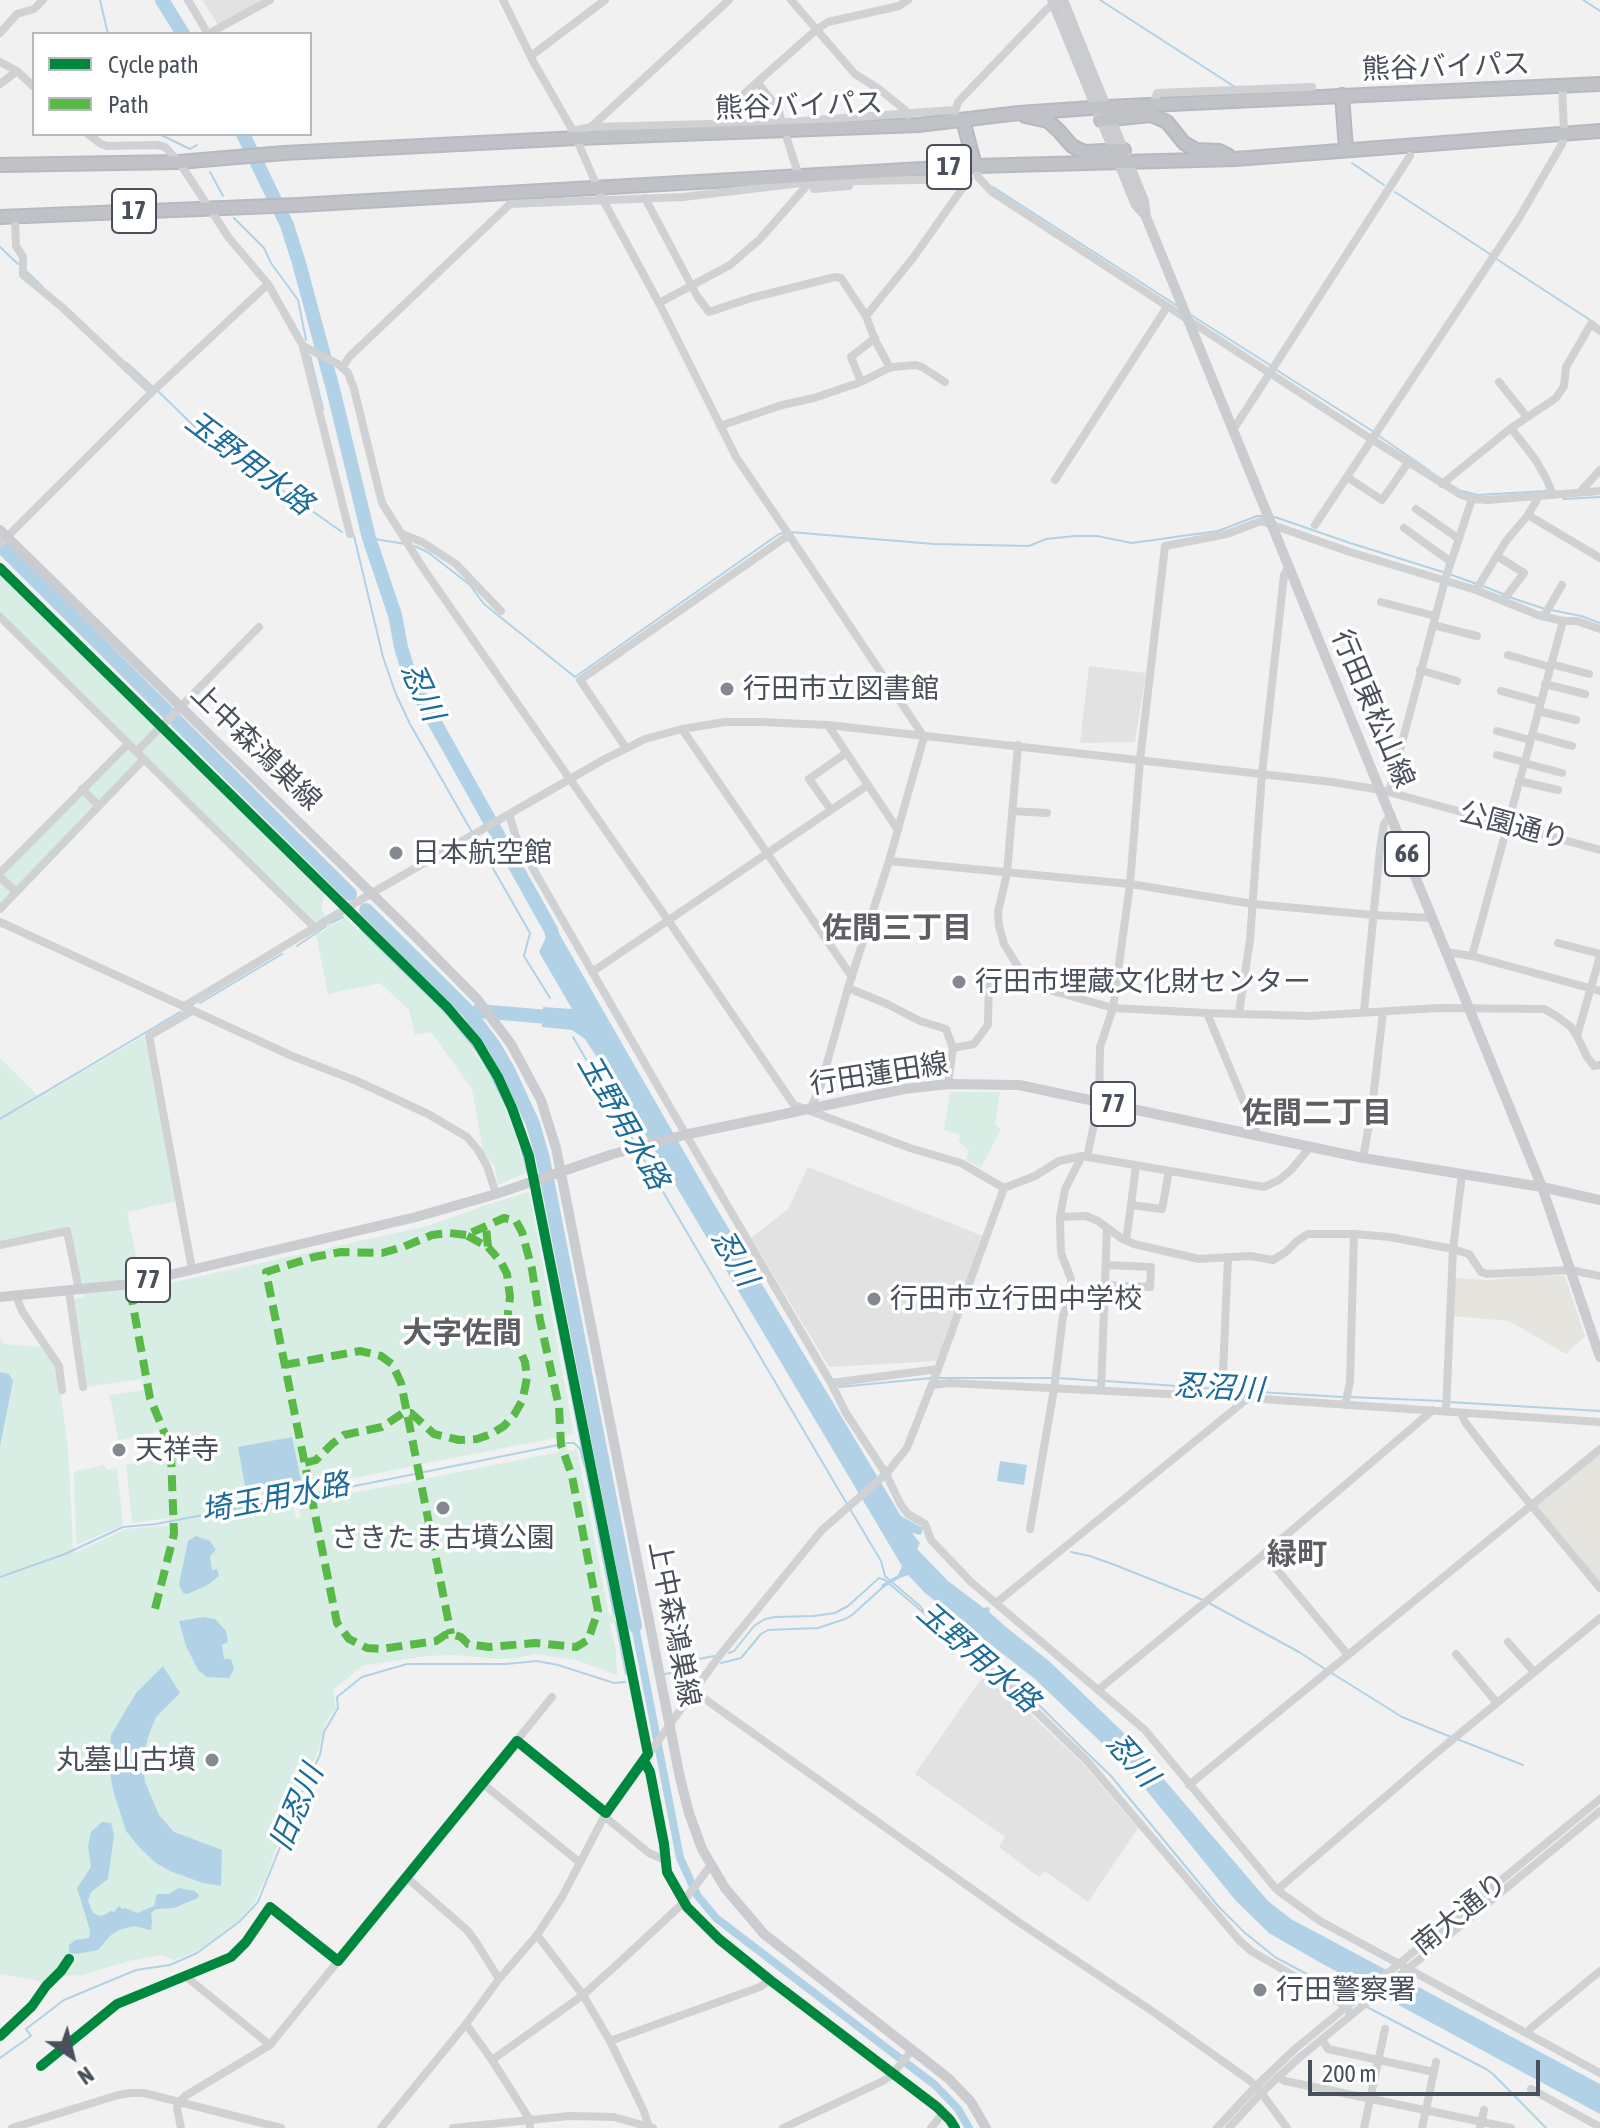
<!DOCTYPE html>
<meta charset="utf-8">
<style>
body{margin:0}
#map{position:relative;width:1600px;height:2128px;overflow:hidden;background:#f1f1f1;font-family:"Asap Condensed",sans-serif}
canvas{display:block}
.legend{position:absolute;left:32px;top:32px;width:280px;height:104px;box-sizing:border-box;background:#fff;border:2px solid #b6b9bd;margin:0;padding:10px 14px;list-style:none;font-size:24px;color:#49505b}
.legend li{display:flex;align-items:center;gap:16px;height:40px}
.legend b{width:40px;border:2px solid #b6b9bd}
.north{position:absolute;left:32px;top:2016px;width:80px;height:80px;-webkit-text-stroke:6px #fff;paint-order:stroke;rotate:145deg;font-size:22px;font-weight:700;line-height:32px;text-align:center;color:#49505b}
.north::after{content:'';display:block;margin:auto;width:28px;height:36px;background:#49505b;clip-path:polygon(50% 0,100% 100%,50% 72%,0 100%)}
.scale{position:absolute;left:1308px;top:2060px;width:232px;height:36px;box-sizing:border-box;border:4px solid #49505b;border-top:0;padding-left:10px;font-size:24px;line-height:28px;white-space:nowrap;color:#49505b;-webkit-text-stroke:6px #fff;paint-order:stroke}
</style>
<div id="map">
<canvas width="1600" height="2128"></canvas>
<ul class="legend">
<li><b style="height:10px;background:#00873e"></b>Cycle path</li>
<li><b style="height:10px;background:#58b947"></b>Path</li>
</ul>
<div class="north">N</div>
<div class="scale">200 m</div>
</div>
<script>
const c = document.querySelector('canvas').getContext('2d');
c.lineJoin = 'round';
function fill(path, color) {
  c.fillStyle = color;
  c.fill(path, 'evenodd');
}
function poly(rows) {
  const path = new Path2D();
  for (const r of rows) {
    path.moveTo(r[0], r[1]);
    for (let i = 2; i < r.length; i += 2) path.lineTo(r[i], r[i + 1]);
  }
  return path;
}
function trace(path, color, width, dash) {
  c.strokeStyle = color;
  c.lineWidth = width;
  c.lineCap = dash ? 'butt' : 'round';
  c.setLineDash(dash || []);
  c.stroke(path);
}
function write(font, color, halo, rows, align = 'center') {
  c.font = font + ' "Asap Condensed","Noto Sans JP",sans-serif';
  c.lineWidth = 7;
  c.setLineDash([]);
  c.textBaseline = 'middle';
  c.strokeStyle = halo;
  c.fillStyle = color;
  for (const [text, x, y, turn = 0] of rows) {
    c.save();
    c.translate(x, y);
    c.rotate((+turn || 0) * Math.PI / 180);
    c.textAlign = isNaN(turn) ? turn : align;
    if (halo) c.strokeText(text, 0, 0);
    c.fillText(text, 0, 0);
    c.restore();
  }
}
fill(poly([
 [1539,1275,1565,1276,1585,1336,1566,1354,1509,1321,1452,1316,1453,1278,1490,1280],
 [1600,1450,1600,1583,1536,1506]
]), '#e5e4df');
fill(poly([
 [202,0,261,0,218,25],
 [1089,666,1146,673,1135,742,1080,743],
 [808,1167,983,1236,937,1361,829,1367,751,1238,788,1209],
 [986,1672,1083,1764,1138,1828,1088,1902,1045,1871,1039,1877,999,1847,1005,1837,915,1774]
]), '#e3e2e2');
fill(poly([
 [0,571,325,892,321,908,331,926,345,918,406,975,408,974,417,982,415,984,449,1017,451,1016,464,1031,462,1034,491,1077,494,1076,501,1090,498,1092,516,1135,525,1173,498,1185,495,1167,483,1151,472,1089,431,1032,415,1035,409,1010,380,983,328,994,316,935,326,929,320,920,314,923,149,760,0,911,0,870,127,740,0,615],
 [144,1036,161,1112,177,1201,127,1212,143,1289,428,1226,492,1203,529,1192,574,1434,564,1437,568,1451,577,1449,609,1615,616,1614,616,1616,617,1622,610,1624,616,1650,617,1675,576,1660,535,1654,518,1658,500,1659,454,1655,425,1656,362,1666,333,1690,336,1708,326,1721,316,1758,305,1776,289,1812,265,1880,254,1903,237,1922,201,1949,175,1960,161,1955,129,1961,83,1975,64,1976,53,1985,34,1980,0,1974,0,1337,3,1344,43,1347,57,1368,68,1448,73,1547,75,1553,126,1529,170,1525,169,1518,132,1523,126,1464,167,1459,168,1454,158,1430,150,1434,118,1440,110,1395,143,1390,142,1379,86,1387,74,1299,84,1297,70,1228,0,1243,0,1058,39,1097],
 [556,1438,559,1452,424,1479,422,1464],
 [414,1466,416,1481,315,1500,313,1486],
 [304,1487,307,1501,297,1504,301,1517,296,1518,292,1502,242,1513,238,1499],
 [950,1092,1000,1092,995,1125,1001,1129,981,1168,966,1160,969,1150,958,1142,961,1135,944,1130],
 [104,1465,107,1470,117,1468,123,1525,76,1545,74,1472]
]), '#d8ede4');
fill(poly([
 [557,930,714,1204,901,1516,923,1528,921,1535,912,1533,920,1543,917,1549,948,1581,984,1608,988,1607,990,1609,989,1612,1006,1627,1049,1661,1126,1735,1268,1901,1291,1919,1600,2084,1600,2114,1319,1962,1269,1933,1236,1901,1130,1770,1035,1679,925,1593,908,1575,900,1578,883,1588,881,1585,898,1575,902,1566,629,1107,585,1039,572,1030,542,1027,543,1007,572,1009,539,952,546,937],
 [0,1372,9,1374,13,1381,0,1446],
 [292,1437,301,1480,246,1491,238,1447],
 [1000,1461,1027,1465,1024,1485,997,1481],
 [196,1536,210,1541,216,1550,210,1556,212,1570,217,1569,219,1576,206,1586,187,1594,183,1593,179,1584,188,1541],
 [203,1617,215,1619,226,1631,228,1642,222,1645,224,1659,231,1659,234,1669,229,1678,207,1677,198,1670,186,1646,179,1621],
 [163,1666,180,1693,156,1717,149,1734,142,1760,145,1782,159,1815,174,1832,222,1850,221,1886,203,1883,170,1871,156,1863,140,1848,126,1831,113,1790,109,1767,111,1735,136,1693],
 [102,1822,111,1823,114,1835,108,1879,91,1892,88,1901,93,1913,100,1916,104,1915,111,1911,114,1912,119,1906,122,1909,125,1908,137,1913,154,1906,157,1894,169,1894,179,1888,195,1891,199,1895,198,1898,174,1908,156,1909,151,1913,152,1921,151,1930,134,1926,119,1930,110,1936,98,1950,77,1954,69,1953,69,1945,75,1940,89,1938,90,1930,77,1888,91,1867,88,1847,91,1832]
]), '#b1d2e6');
trace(poly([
 [100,0,108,34],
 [1100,0,1235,87],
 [1583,0,1600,11],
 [159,134,190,149,197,145],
 [1352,163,1384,185],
 [210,172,223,196],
 [993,187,1179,307],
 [1395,192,1490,254],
 [234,218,264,248,271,263,298,300,306,340],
 [0,247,18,264],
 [1495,258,1590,320],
 [26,271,42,286],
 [1191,315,1270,365],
 [310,356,323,409],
 [127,363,152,386],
 [1275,369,1374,432],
 [159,392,201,433,342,532],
 [1379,436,1430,471],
 [1462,491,1478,495,1547,491],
 [1563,497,1564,499,1600,497],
 [1275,517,1350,543,1443,572],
 [790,532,934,544,1029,546,1046,539,1075,536,1097,536,1132,543,1218,531,1257,516,1264,516],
 [354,536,383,657,395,692,410,724,472,832],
 [369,538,405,544],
 [415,546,429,553,470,585,484,604,575,677,779,534,783,533],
 [1449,574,1477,584],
 [1483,586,1503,594],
 [1509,597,1545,609],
 [1551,610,1581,616,1600,623],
 [475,837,530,933,524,956,550,998],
 [331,923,343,917],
 [360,929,448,1015,478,1053,491,1075,509,1112,517,1131,527,1172],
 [297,946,325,927],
 [200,1003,282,954],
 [573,1037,636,1145],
 [0,1119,180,1012],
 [639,1151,847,1504],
 [532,1192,614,1614],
 [938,1378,1052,1378],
 [1058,1378,1100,1381],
 [1106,1381,1219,1389],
 [839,1387,932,1378],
 [1226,1390,1343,1397],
 [1350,1397,1443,1401],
 [1449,1402,1600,1411],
 [566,1443,574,1443,580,1449,585,1467],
 [850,1509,881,1561,885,1576,921,1607,926,1614,995,1668,1043,1709,1082,1748,1111,1776,1219,1907,1244,1932,1275,1957,1351,1998],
 [1071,1552,1090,1556,1115,1565,1203,1600],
 [0,1577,65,1554,123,1527,156,1524,370,1483,558,1445],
 [1209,1603,1299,1652,1325,1669],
 [616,1623,626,1674],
 [729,1653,734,1651,754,1626,765,1619,775,1617,814,1616,835,1613,848,1606,879,1578,885,1580,925,1614],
 [721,1663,741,1658,761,1634,768,1630,818,1628,845,1619,852,1615,883,1587],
 [668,1665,714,1656],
 [1330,1672,1402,1717,1451,1737],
 [665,1674,671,1673],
 [1457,1739,1523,1765],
 [1367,2007,1486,2069,1493,2074,1546,2128],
 [0,2058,31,2036,26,2029,64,2000,136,1970,170,1965,197,1953,239,1922,258,1902,303,1790,320,1755,324,1732,338,1708,337,1697,362,1677,407,1664,506,1664,537,1661,558,1665,614,1683,625,1682]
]), '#b1d2e6', 2);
trace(poly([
 [635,1626,680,1858,697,1895,716,1918,935,2085,958,2109,969,2128]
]), '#b1d2e6', 8);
trace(poly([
 [162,0,183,34],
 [243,134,287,225,299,263,334,393,369,538,395,615,401,647,411,680,551,930,556,950],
 [0,545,350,894],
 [366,910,467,1010,494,1046,508,1070,533,1124,543,1159,635,1626],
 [478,1011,560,1018]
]), '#b1d2e6', 14);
const highway = poly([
 [1342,95,1346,149],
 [1025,116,1048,121,1059,131,1072,146,1084,152,1124,150],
 [963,120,975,166],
 [1101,120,1151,115,1167,122,1184,143,1196,150,1219,151,1229,156],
 [0,165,179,162,284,153,577,138,918,125,1019,113,1106,107,1600,84],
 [0,217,298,205,975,166,1235,159,1600,131]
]);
trace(highway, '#b6b9bf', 16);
trace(poly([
 [188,0,208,34],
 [503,0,534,63,573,131,603,200,659,303,736,457,789,535],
 [791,0,855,74,879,89,905,110,908,115],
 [0,33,17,14,34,9,43,0],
 [208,34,270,0],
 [531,56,605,0],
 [0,62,17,71,34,87],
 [757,82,778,108,781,119],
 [0,84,17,71],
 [745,93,816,30,828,22,899,6,908,0],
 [1153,104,1157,93,1312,87],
 [955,112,958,102,1047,9,1056,3],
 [591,127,788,122,954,110],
 [573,131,591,127,729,0],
 [88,134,101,144,107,146,157,145,165,147,179,162,229,238,268,284,303,346,338,364,348,373,354,389,382,503,423,568,668,920,794,1105,910,1148,961,1163,1004,1188,938,1369,907,1448,886,1474,822,1530,720,1655,606,1813,562,1897,537,1935,499,1979,466,2024,381,2128],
 [787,139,797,170],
 [975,166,978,177,992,192,1371,439,1460,494,1472,499,1488,500,1600,491],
 [814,189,849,186],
 [645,198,697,296,709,312,751,298,835,277,841,278,866,316],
 [15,217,16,246,23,257,23,275,63,308,152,392],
 [659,303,730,265,760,239,810,182,969,179],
 [303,347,350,534],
 [343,367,349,357,510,204,683,197,810,182],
 [890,368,875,340,866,316,913,258,969,179],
 [861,382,851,357,875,338],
 [1499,382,1527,417],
 [720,426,782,405,814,398,861,382,891,367,916,365,922,367,945,382],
 [1511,428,1535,459,1546,478,1553,495],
 [1233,430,1410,156],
 [1347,477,1382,500,1408,463],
 [1055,480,1167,307],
 [1442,484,1511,428,1556,398,1564,386,1566,367,1591,324,1600,331],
 [1580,492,1600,470],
 [1416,509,1459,539],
 [1528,515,1600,558],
 [1315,525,1519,218,1562,144,1564,133,1562,86],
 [1404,528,1451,562],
 [402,534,422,542,456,564,501,611],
 [0,544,152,392,268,284],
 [1497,556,1524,573,1503,601],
 [1476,590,1506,541,1528,515,1539,496],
 [1381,602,1435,616],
 [1544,616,1562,585],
 [0,617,315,928],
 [1433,625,1477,636],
 [1508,655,1550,667],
 [1551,664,1589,674],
 [1420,670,1457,681],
 [1545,684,1585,694],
 [1501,691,1541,702],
 [1538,711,1576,720],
 [828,725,898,830],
 [682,729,852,977],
 [1497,731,1530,740],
 [1532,735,1572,746],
 [1018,745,1007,873,998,912,999,926,1004,944,1020,970,1026,978,1042,988,1113,1008,1207,1013,1310,1016,1439,1008,1544,1009,1555,1015,1571,1027,1577,1036],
 [626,748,580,680,789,535,924,737,889,861,848,988,885,1003,920,1021,946,1029,953,1048,948,1084],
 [136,752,259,627],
 [1497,755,1524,762],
 [1524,763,1562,773],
 [1519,781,1558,790],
 [82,789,99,806],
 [1389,792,1445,580,1472,499],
 [831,810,809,779,846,753],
 [1012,811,1047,813],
 [509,814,516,837,535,872,671,1109,831,1383,846,1413,886,1474,901,1505,908,1514,925,1524,931,1540,971,1582,1098,1690],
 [889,861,1130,884,1253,904,1373,915,1432,918],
 [0,873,128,744],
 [0,877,16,892],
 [0,909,144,759],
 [0,922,292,1056,357,1081,428,1114,467,1137,478,1150,487,1166,496,1194],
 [1558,943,1600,954],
 [1446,952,1472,956,1600,991],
 [1472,956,1563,621],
 [1600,956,1577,1036,1587,1057,1594,1066,1600,1065],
 [592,972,868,785],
 [183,1007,372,893,603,760,645,739,682,729,725,722,761,722,828,725,1332,782,1381,790,1600,850],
 [192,1011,149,1036,192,1269],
 [1364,1011,1380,849,1384,824,1391,815],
 [1207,1013,1258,1136],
 [1239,1013,1250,940,1262,773,1275,657,1284,575,1288,568],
 [953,1048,974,1044,988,1025,989,973,1020,970],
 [810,1109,820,1088,848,988],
 [1087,1157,1099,1101,1100,1047,1113,1008,1130,884,1140,760,1165,546,1227,534,1261,521,1350,552,1476,590,1538,615,1563,621,1577,621,1600,629],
 [1363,1158,1372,1108,1383,1012],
 [1004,1188,1035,1176,1059,1161,1082,1156],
 [1131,1205,1136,1165],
 [1060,1217,1086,1216,1098,1221,1121,1238,1134,1244,1199,1259,1250,1256,1273,1260,1286,1252,1297,1241,1308,1234,1354,1234,1390,1237,1453,1249,1469,1254,1481,1272,1487,1274,1571,1270,1600,1276],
 [1126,1240,1131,1205,1162,1209,1169,1171],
 [0,1245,67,1231,79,1290],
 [1105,1285,1150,1287,1151,1267,1106,1265],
 [69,1291,83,1387],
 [16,1296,22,1311,59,1366,62,1390],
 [831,1383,938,1369],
 [932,1385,950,1383,1247,1398,1600,1422],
 [1101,1391,1107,1228],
 [1222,1397,1228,1257],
 [1345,1405,1350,1382,1354,1234],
 [1446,1411,1453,1249,1462,1174],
 [1461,1413,1465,1422,1498,1465,1600,1588],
 [1030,1529,1054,1389,1063,1316,1072,1293,1071,1279,1061,1253,1060,1217,1065,1189,1082,1156,1264,1187,1279,1180,1291,1170,1310,1147],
 [1264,1554,1098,1690,1145,1730,1277,1890,1320,1921,1600,2073],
 [996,1603,1247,1399],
 [1508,1642,1534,1672],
 [1456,1654,1497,1703],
 [1348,1655,1264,1554,1433,1410],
 [986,1668,1019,1695,1087,1761,1239,1940,1251,1951,1339,2002,1352,2014],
 [695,1692,1017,1921,1152,2011,1249,2080,1256,2086,1287,2128],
 [644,1761,650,1772,664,1844,667,1872,687,1907,719,1939,770,1980,943,2113,931,2128],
 [482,1783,579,1862],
 [1189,1785,1600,1449],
 [604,1816,649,1853,665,1860],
 [406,1877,467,1930,476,1942,499,1979],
 [1277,1890,1435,1754,1600,1618],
 [272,1908,338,1961],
 [537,1935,583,1995,610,2041,760,1987,770,1980],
 [189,1979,270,2045],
 [466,2024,492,2060,530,2120,530,2128],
 [1527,2033,1531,2028,1600,1971],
 [1322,2039,1328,2049,1434,2072],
 [610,2041,643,2109,649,2127],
 [492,2060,583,1995,623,1959,680,1906,711,1865],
 [1278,2077,1285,2081,1511,2128],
 [1531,2089,1600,2127],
 [12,2128,118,2095,131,2093,144,2093,281,2128],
 [181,2128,177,2108,179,2102,185,2096,270,2045,552,1697],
 [453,2128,569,2116,614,2117,653,2128],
 [783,2128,883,2081,892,2075,912,2050],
 [1217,2128,1256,2086,1295,2049,1600,1799],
 [1229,2128,1261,2093,1299,2058,1600,1811],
 [1364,2128,1385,2029],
 [1422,2128,1436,2062],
 [1480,2128,1484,2110]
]), '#d0d1d3', 8);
trace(poly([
 [1052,0,1136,205,1145,215],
 [1063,0,1144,201,1146,217,1542,1187,1600,1357],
 [0,530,413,934,477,999,511,1044,541,1100,556,1148,680,1778,689,1813,702,1849,725,1888,764,1934,948,2078,971,2102,986,2128],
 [0,1297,131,1284,416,1217,496,1194,613,1154,684,1135,904,1089,948,1084,1019,1085,1363,1158,1542,1187,1600,1200]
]), '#caccd0', 10);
trace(highway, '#c0c2c8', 12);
trace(poly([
 [466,1235,449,1233,432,1235,403,1247,382,1253,341,1252,314,1257,266,1272,337,1623,349,1639,367,1648,381,1649,436,1641,445,1635,451,1634,461,1637,468,1644,489,1647,535,1643,576,1647,588,1640,598,1611,572,1476,561,1445,559,1407,540,1320,532,1269,522,1232,516,1221,504,1218,466,1235,488,1247,486,1227],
 [130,1289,150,1398,169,1444,171,1455,174,1534,154,1613],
 [284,1365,360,1351,381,1356,392,1364,395,1370,401,1383,451,1634],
 [305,1463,316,1460,332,1444,344,1435,382,1427,403,1413,411,1413,434,1434,459,1440,477,1439,491,1434,504,1426,514,1415,522,1401,525,1388,527,1377,525,1362,509,1325,508,1313,510,1297,507,1274,501,1262,488,1247]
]), '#58b947', 8, [16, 8]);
trace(poly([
 [0,568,447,1007,477,1042,498,1077,512,1108,529,1156,648,1754,606,1813,517,1741,338,1961,270,1907,246,1942,231,1957,117,2004,41,2066],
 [644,1761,650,1772,664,1844,667,1872,687,1907,719,1939,770,1980,937,2107,950,2120,955,2128],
 [0,2036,32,2006,46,1986,61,1971,69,1959]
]), '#00873e', 10);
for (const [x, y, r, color] of [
 [727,689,8,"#848890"],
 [396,853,8,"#848890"],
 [959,982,8,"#848890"],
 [874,1299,8,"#848890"],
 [119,1450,8,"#848890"],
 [443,1508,8,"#848890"],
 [212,1760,8,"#848890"],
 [1260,1990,8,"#848890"]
]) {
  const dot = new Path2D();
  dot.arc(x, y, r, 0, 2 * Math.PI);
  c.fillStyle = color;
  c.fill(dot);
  trace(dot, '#fff', 3);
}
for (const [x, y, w] of [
 [949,167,44],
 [134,211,44],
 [1407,854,44],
 [1113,1104,44],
 [148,1280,44]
]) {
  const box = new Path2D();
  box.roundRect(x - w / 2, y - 22, w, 44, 6);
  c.fillStyle = '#fff';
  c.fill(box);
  trace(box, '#49505b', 2);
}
write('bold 26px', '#49505b', null, [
 ["17",949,167],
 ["17",134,211],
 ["66",1407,854],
 ["77",1113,1104],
 ["77",148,1280]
]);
write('28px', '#49505b', '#fff', [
 ["熊谷バイパス",1446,67,-2],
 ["熊谷バイパス",799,106,-2],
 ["行田東松山線",1373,709,67],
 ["上中森鴻巣線",256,747,44],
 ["公園通り",1514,826,15],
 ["行田蓮田線",879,1074,-9],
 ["上中森鴻巣線",674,1624,79],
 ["南大通り",1460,1914,-39]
]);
write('28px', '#49505b', '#fff', [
 ["行田市立図書館",743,689],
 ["日本航空館",412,853],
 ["行田市埋蔵文化財センター",975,982],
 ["行田市立行田中学校",890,1299],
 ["天祥寺",135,1450],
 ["さきたま古墳公園",443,1538,"center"],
 ["丸墓山古墳",196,1760,"right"],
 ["行田警察署",1276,1990]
], 'left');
write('italic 30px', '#1c6b9b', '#fff', [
 ["玉野用水路",249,463,37],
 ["忍川",422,692,65],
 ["玉野用水路",623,1122,60],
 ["忍川",734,1258,59],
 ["忍沼川",1219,1388,3],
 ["埼玉用水路",275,1498,-11],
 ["玉野用水路",978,1657,41],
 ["忍川",1132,1760,48],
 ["旧忍川",297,1808,-67]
]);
write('bold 30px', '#5d5f64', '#fff', [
 ["佐間三丁目",897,929],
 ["佐間二丁目",1317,1114],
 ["大字佐間",462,1334],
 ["緑町",1297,1555]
]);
</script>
